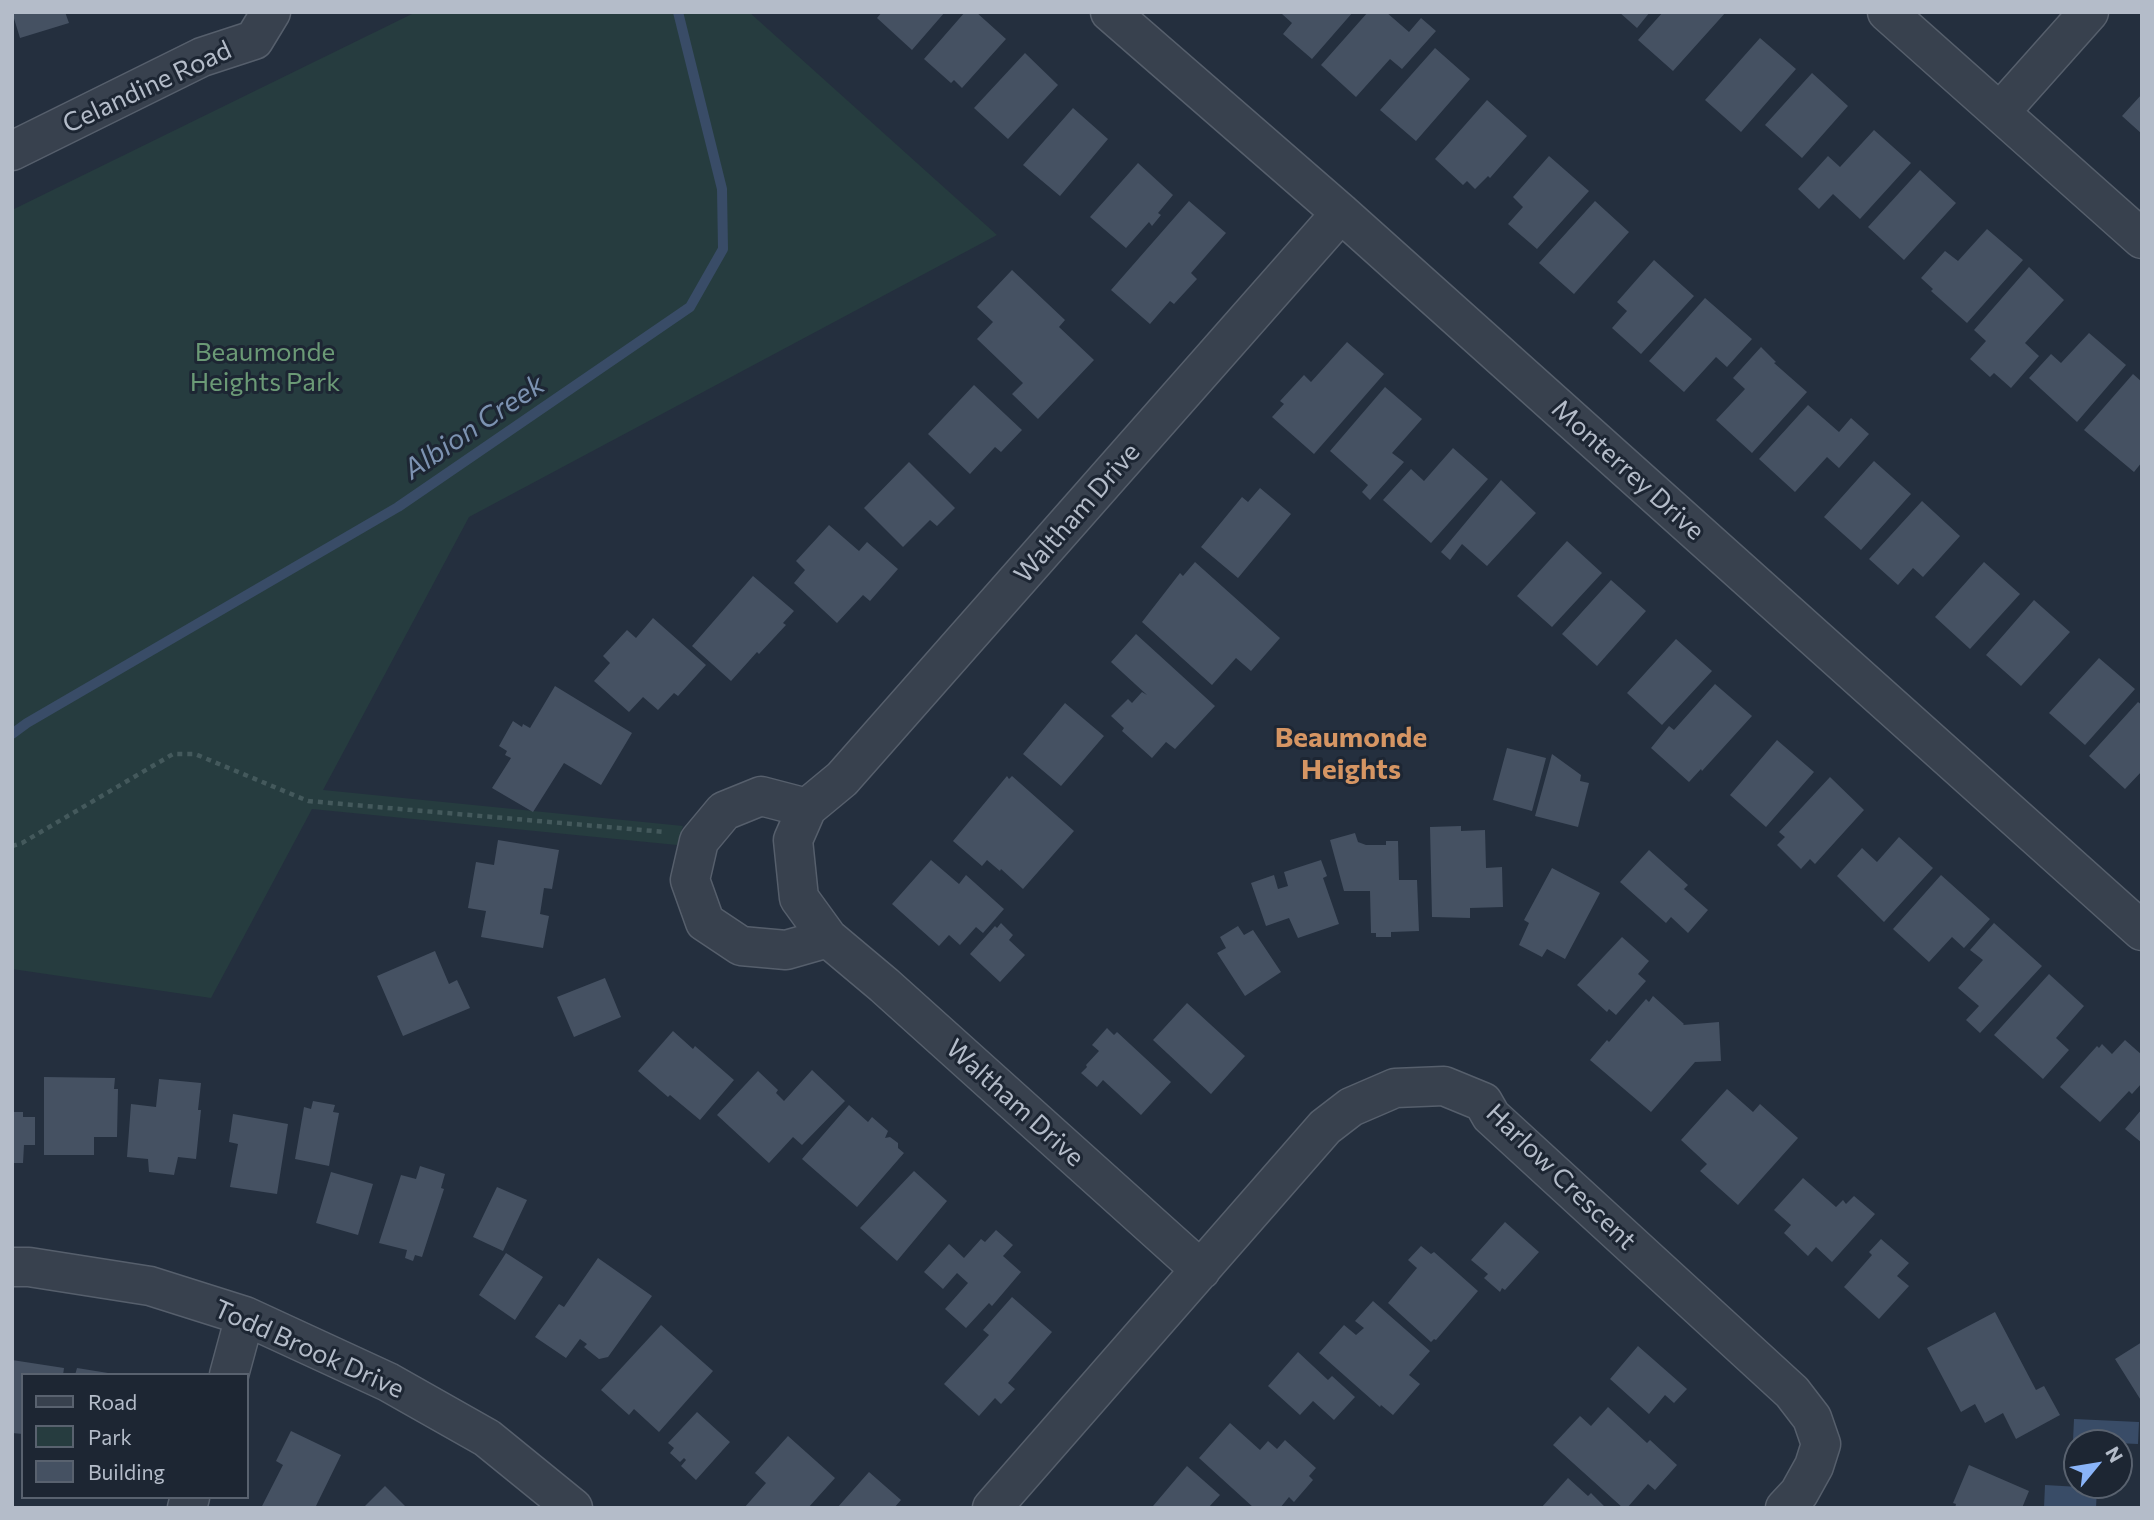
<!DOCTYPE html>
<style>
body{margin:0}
#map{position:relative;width:2154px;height:1520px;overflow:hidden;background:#242f3e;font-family:Commissioner,sans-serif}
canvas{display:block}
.frame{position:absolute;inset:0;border:14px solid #b4bcc9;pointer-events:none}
.legend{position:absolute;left:21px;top:1373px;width:228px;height:126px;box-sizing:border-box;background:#1d2633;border:2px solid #59626f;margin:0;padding:9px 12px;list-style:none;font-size:21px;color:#b4bcc9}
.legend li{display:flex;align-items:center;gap:14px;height:35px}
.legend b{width:35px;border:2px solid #59626f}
.north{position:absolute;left:2063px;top:1429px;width:70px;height:70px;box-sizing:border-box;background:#1d2633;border:2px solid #59626f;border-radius:50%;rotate:60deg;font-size:19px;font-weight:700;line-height:28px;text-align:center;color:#b4bcc9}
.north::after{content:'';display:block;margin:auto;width:24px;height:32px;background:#8ab4f8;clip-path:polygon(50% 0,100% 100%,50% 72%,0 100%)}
</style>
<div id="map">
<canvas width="2154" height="1520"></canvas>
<div class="frame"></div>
<ul class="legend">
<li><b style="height:9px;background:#38414e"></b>Road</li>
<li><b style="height:19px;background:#263c3f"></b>Park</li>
<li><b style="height:19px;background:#455162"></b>Building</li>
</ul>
<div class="north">N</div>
</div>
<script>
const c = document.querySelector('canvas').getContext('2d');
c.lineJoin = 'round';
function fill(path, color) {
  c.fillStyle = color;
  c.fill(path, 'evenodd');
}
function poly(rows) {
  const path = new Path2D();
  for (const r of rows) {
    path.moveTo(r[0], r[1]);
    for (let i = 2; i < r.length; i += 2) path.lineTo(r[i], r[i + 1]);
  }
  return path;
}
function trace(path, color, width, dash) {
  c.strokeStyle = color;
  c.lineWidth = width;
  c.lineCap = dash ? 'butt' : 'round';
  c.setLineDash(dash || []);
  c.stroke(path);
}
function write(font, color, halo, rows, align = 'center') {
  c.font = font + ' Commissioner,sans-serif';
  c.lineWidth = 6;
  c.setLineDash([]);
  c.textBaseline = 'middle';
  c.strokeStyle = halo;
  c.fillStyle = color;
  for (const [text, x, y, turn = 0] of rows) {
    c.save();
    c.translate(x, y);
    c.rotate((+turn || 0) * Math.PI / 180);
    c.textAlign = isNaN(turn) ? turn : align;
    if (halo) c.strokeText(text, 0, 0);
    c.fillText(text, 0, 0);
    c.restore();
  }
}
fill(poly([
 [416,12,749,12,997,235,469,517,323,790,683,826,677,845,312,809,211,998,12,969,12,210]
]), '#263c3f');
fill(poly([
 [2074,1419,2139,1422,2138,1444,2073,1441],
 [2045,1485,2097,1488,2096,1508,2044,1508]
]), '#394c67');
trace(poly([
 [12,734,27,723,398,507,690,307,723,249,722,189,678,12]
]), '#394c67', 10);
fill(poly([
 [12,12,65,12,69,23,20,38],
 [882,12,945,12,912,50,877,18],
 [965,12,976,12,1006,39,962,88,954,80,951,83,924,59],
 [1284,12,1353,12,1312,59,1283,34,1292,23,1282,14],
 [1368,12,1386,12,1409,32,1421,18,1436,31,1402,69,1390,59,1356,97,1321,65],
 [1619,12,1650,12,1637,28],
 [1663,12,1726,12,1673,71,1638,40],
 [1760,38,1796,69,1741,132,1705,100],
 [1435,48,1470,79,1416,141,1380,110],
 [1025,53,1058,85,1008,139,974,108],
 [1812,73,1848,106,1802,158,1765,125],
 [2142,94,2142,134,2122,116],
 [1487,100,1527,136,1490,178,1488,176,1475,189,1467,181,1463,185,1435,159],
 [1073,108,1108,139,1060,196,1023,165],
 [1874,130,1911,163,1860,219,1833,194,1819,209,1798,189,1828,156,1840,167],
 [1549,156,1589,191,1537,249,1508,224,1523,207,1513,197],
 [1138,163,1173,195,1158,213,1161,215,1152,226,1149,222,1126,248,1090,217],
 [1920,170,1956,203,1904,260,1868,227],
 [1189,201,1226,233,1191,273,1197,279,1174,304,1170,301,1150,324,1111,290],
 [1595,201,1629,232,1574,294,1539,263],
 [1987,229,2023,260,1967,323,1931,291,1933,289,1921,278,1945,251,1958,261],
 [1654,260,1694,296,1641,354,1612,328,1627,311,1617,302],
 [2029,267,2064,300,2025,343,2039,356,2011,388,1994,373,1990,377,1970,359,1986,341,1974,330],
 [1012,270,1065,320,1059,327,1094,360,1038,419,1012,394,1023,383,977,339,993,322,977,307],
 [1705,298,1752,339,1727,367,1716,357,1684,392,1649,361],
 [2089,333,2126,365,2077,422,2029,378,2051,354,2061,363],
 [1347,342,1384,374,1314,454,1272,417,1284,404,1280,401,1304,375,1311,382],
 [1761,347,1776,362,1774,363,1807,392,1752,453,1716,420,1745,389,1733,378],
 [2133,374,2142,382,2142,462,2134,472,2084,430],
 [974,385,1022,430,1001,452,995,447,970,474,928,434],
 [1385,387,1422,419,1392,453,1404,462,1370,500,1362,492,1368,485,1330,451],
 [1808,405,1839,432,1851,418,1869,434,1839,468,1827,457,1795,492,1759,459],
 [1453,448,1488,479,1431,543,1383,500,1411,469,1424,481],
 [1874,461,1911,494,1861,550,1824,517],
 [909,462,955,508,937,526,930,520,903,547,864,508],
 [1501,480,1536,513,1487,566,1462,544,1450,560,1441,552],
 [1260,488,1291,514,1238,578,1201,547,1242,497,1248,502],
 [1922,501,1960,536,1923,577,1913,568,1898,585,1869,559],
 [829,525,859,551,867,542,898,569,870,601,863,595,837,623,794,583,805,570,796,561],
 [1567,541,1602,573,1552,627,1517,596],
 [1195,562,1280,638,1251,671,1236,658,1212,685,1142,622,1180,573,1183,576],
 [1984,562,2020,594,1970,649,1935,617],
 [753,576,794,611,783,623,786,625,759,654,757,652,731,681,692,646],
 [1611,580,1646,611,1597,666,1562,634],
 [2034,600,2070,632,2021,686,1986,655],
 [653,618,706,665,678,696,674,693,658,710,643,697,629,712,594,681,610,663,603,656,627,630,636,638],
 [1136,634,1215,706,1175,749,1166,742,1152,758,1122,731,1124,728,1111,716,1128,699,1132,703,1142,692,1147,695,1111,662],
 [1676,639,1712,671,1662,725,1627,693],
 [2099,658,2135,689,2085,745,2049,713],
 [1715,684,1752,716,1702,771,1701,769,1689,782,1651,748,1669,726,1674,730],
 [555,686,632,733,601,785,564,763,533,812,492,788,511,758,505,755,507,751,499,746,513,721,522,727,523,724,530,728],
 [2138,702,2142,705,2142,771,2125,789,2089,756],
 [1065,703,1104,736,1061,786,1023,754],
 [1777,740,1814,772,1766,827,1730,795],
 [1507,748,1546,758,1532,811,1493,800],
 [1552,754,1581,775,1580,781,1589,783,1578,827,1535,816],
 [1007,776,1009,779,1012,776,1074,831,1023,889,1001,869,1000,871,987,860,982,866,953,841],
 [1830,777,1864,810,1815,864,1810,859,1801,869,1777,845,1785,837,1779,832],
 [1461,826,1461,831,1485,830,1486,868,1502,867,1503,907,1470,908,1470,918,1432,917,1430,827],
 [1355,833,1358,842,1366,845,1386,845,1386,841,1398,841,1399,880,1417,880,1419,931,1391,932,1391,937,1376,937,1376,933,1371,933,1370,891,1344,891,1330,840],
 [1899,837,1933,868,1884,922,1837,876,1862,848,1877,862],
 [498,840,559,850,552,889,544,888,540,914,549,916,543,948,481,937,486,911,468,908,476,862,494,865],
 [1649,850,1688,885,1684,889,1708,910,1688,933,1671,917,1666,923,1620,882],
 [931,860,959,884,966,875,1004,909,983,933,976,927,960,945,949,935,939,946,892,904],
 [1321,860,1327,876,1323,878,1339,924,1298,938,1289,918,1266,926,1251,883,1274,875,1278,889,1288,886,1284,872],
 [1552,868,1600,893,1565,959,1547,949,1542,957,1519,945,1529,923,1524,920],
 [1941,875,1990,919,1964,948,1952,937,1929,962,1893,929],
 [1001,923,1013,935,1009,940,1025,955,1000,982,970,954,995,926,997,928],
 [1994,923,2042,966,1980,1033,1966,1020,1979,1006,1958,988,1983,960,1970,950],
 [1238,926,1244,935,1253,930,1281,972,1245,996,1217,953,1226,948,1220,937],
 [1622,937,1649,961,1638,974,1646,981,1616,1015,1609,1009,1607,1012,1577,985],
 [435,951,449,984,457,980,470,1008,403,1036,377,976],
 [2049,974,2084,1006,2056,1038,2069,1050,2043,1079,1994,1035],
 [605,978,621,1017,574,1037,557,997],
 [1653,996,1684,1024,1683,1025,1719,1022,1721,1061,1695,1062,1651,1112,1590,1060,1607,1040,1609,1042,1646,999,1649,1002],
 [1187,1003,1245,1056,1211,1094,1153,1040],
 [1107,1028,1114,1035,1117,1032,1171,1082,1141,1115,1103,1080,1097,1087,1081,1073,1087,1067,1086,1065,1099,1051,1092,1045],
 [673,1031,693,1049,695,1046,734,1080,700,1120,670,1095,668,1097,638,1071],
 [2125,1040,2142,1055,2142,1083,2132,1094,2129,1091,2100,1122,2060,1087,2097,1046,2099,1048,2102,1044,2112,1054],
 [812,1070,845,1101,802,1145,793,1137,769,1163,717,1115,758,1071,778,1090,776,1093,784,1101],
 [44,1077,115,1078,114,1089,118,1089,117,1137,94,1137,94,1155,44,1155],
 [159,1079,201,1083,198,1110,201,1110,196,1159,178,1157,174,1175,149,1172,148,1159,127,1157,131,1104,156,1107],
 [1727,1089,1753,1112,1760,1104,1798,1138,1738,1205,1700,1171,1707,1164,1681,1140],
 [313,1101,335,1105,333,1112,339,1113,329,1166,295,1159,304,1107,311,1109],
 [849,1105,868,1122,872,1117,888,1131,885,1138,890,1137,898,1143,898,1148,904,1153,857,1207,802,1159],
 [2142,1109,2142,1143,2125,1129],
 [12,1112,23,1112,23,1117,35,1117,35,1145,24,1145,23,1163,12,1163],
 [233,1114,288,1124,277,1194,230,1187,238,1144,229,1142],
 [420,1166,445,1174,441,1188,444,1189,422,1257,415,1255,413,1261,405,1258,407,1250,379,1243,401,1175,416,1179],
 [914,1171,947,1201,897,1261,860,1228],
 [331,1172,373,1184,358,1235,316,1223],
 [1803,1178,1836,1207,1843,1200,1846,1204,1854,1196,1875,1214,1832,1262,1816,1247,1808,1256,1784,1233,1791,1225,1774,1210],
 [497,1187,527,1200,503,1251,473,1237],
 [1505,1222,1539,1252,1505,1290,1502,1288,1500,1292,1484,1278,1488,1274,1471,1260],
 [996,1230,1013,1245,1003,1256,1021,1272,992,1306,989,1303,966,1328,945,1309,968,1283,957,1273,943,1289,924,1272,949,1244,964,1258,981,1239,985,1242],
 [1881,1239,1909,1263,1897,1276,1909,1286,1879,1319,1844,1287,1872,1255,1869,1252],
 [1421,1246,1431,1254,1434,1252,1478,1291,1436,1340,1434,1339,1431,1342,1388,1303,1417,1268,1408,1260],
 [506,1253,543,1277,515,1320,479,1295],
 [598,1258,652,1296,608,1357,599,1359,584,1347,587,1344,580,1339,566,1358,535,1337,559,1304,564,1307],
 [1012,1297,1052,1332,1008,1383,1015,1389,1001,1404,995,1398,979,1416,944,1384,989,1335,983,1330],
 [1373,1301,1430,1351,1409,1375,1420,1384,1393,1415,1381,1405,1380,1407,1319,1353,1344,1325,1356,1335,1364,1328,1355,1321],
 [1995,1312,2036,1390,2044,1386,2060,1415,2016,1439,2003,1413,1985,1423,1975,1404,1961,1412,1927,1348],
 [661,1325,713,1371,659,1432,634,1409,629,1415,601,1390],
 [2142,1342,2142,1402,2115,1359],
 [1638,1346,1687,1389,1674,1403,1665,1395,1649,1414,1610,1379],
 [1298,1352,1328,1380,1332,1376,1355,1397,1334,1420,1313,1401,1300,1415,1268,1386],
 [12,1360,64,1368,63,1375,23,1375,23,1434,12,1433],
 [77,1368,108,1373,107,1375,75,1375],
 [1608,1407,1647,1443,1650,1440,1677,1465,1655,1490,1648,1484,1627,1508,1623,1508,1553,1445,1580,1416,1591,1426],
 [697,1412,730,1442,696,1480,681,1466,686,1460,684,1458,680,1462,670,1453,674,1448,668,1443],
 [1230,1423,1260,1450,1268,1441,1277,1449,1285,1440,1316,1468,1309,1476,1313,1480,1294,1502,1289,1497,1280,1508,1254,1508,1199,1458],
 [291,1431,341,1455,315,1508,261,1508,283,1465,276,1461],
 [788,1436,835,1478,808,1508,744,1508,766,1483,755,1473],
 [1969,1465,2029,1491,2022,1508,2012,1506,2012,1508,1955,1508,1956,1504,1953,1503],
 [1187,1466,1220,1495,1208,1508,1155,1508,1153,1506],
 [869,1472,901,1500,894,1508,837,1508],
 [1568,1478,1588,1496,1591,1493,1606,1508,1541,1508],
 [385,1486,407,1508,363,1508]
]), '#455162');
const street = poly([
 [1110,12,1341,213,2142,931],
 [1887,12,2142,239],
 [2000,112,2089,12],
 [12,151,202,57,254,40,271,12],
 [807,808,793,840,799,898,828,938],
 [12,1267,29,1267,150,1286,245,1316,388,1382,487,1438,573,1508],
 [1201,1270,884,985,828,938,786,950,741,946,705,922,690,880,699,841,724,811,761,796,807,808,842,779,1341,213],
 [229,1375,245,1316],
 [187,1508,190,1497],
 [992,1508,1325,1127,1351,1107,1395,1088,1444,1086,1483,1102,1491,1116,1792,1392,1812,1418,1821,1444,1814,1466,1799,1493,1785,1508]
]);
trace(street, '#565f6c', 41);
trace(poly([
 [12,846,22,843,173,754,195,754,308,801,665,832]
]), '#44595c', 4.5, [5, 5]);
trace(street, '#38414e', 38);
write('26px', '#b4bcc9', '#1d2633', [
 ["Celandine Road",147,87,-25],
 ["Monterrey Drive",1628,470,42],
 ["Waltham Drive",1077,513,-49],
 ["Waltham Drive",1015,1103,42],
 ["Harlow Crescent",1561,1177,44],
 ["Todd Brook Drive",309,1349,24]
]);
write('26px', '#6b9a76', '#1d2633', [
 ["Beaumonde",265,352],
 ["Heights Park",265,382]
]);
write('italic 28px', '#7c92b1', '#1d2633', [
 ["Albion Creek",474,427,-34]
]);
write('bold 28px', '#d59563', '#1d2633', [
 ["Beaumonde",1351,738],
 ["Heights",1351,770]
]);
</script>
